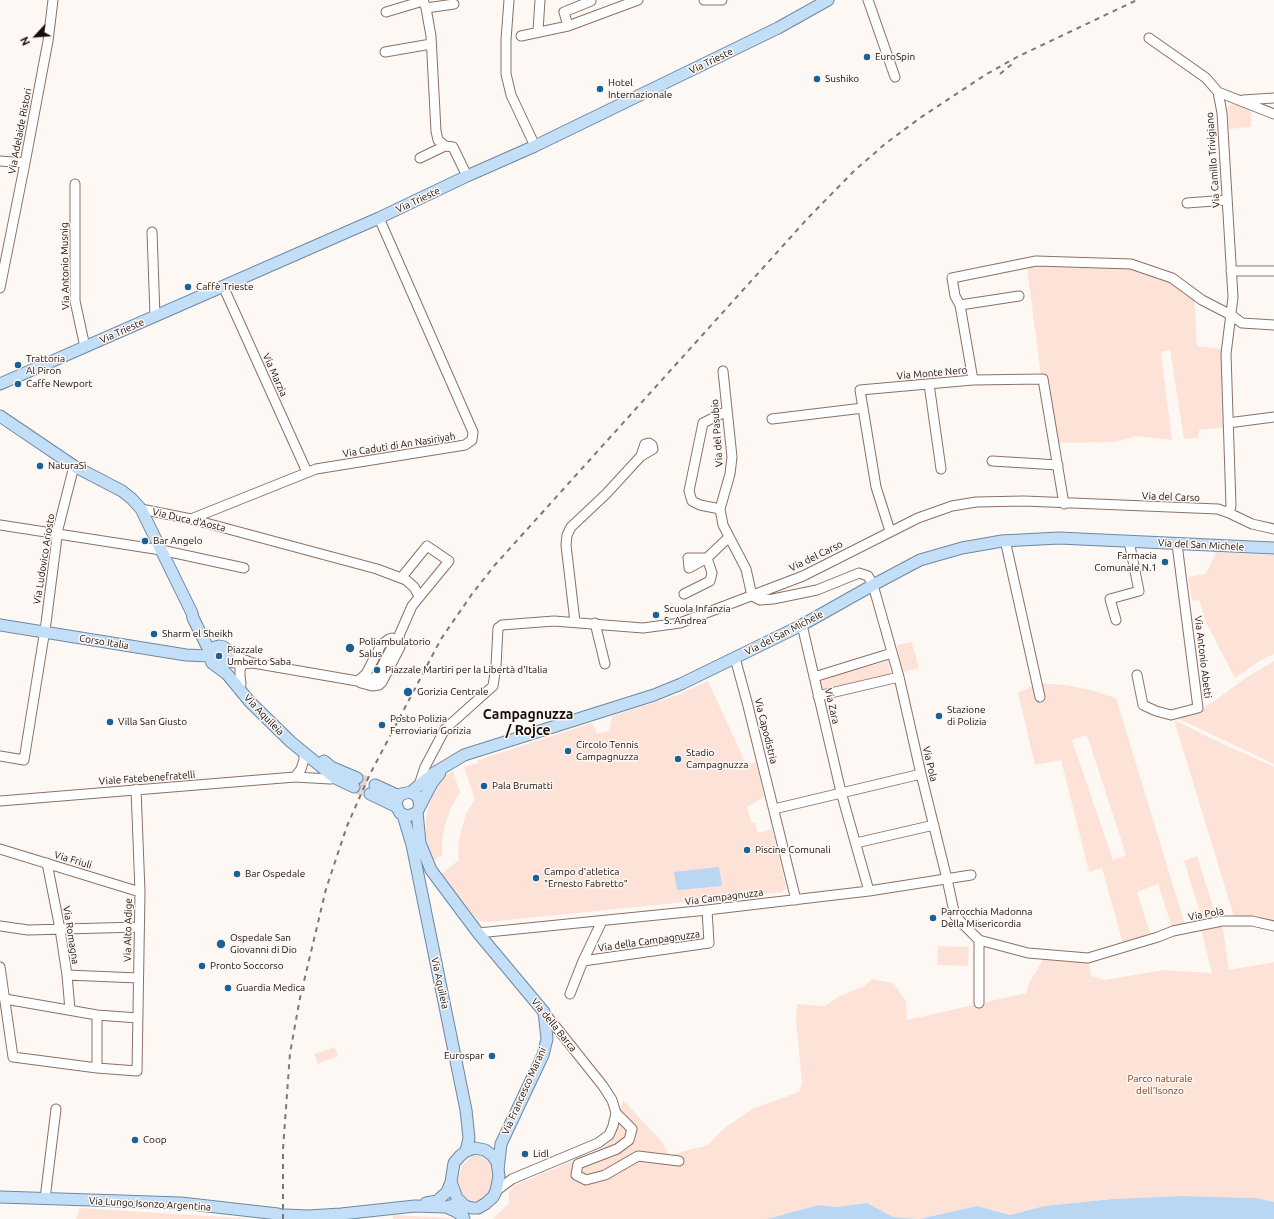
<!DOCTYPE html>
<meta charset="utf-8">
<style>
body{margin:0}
#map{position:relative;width:1274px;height:1219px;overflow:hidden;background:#fef8f5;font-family:Ubuntu,sans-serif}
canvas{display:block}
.north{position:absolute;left:16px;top:16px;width:40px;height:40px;-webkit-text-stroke:3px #fef8f5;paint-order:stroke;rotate:244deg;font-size:11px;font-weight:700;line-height:16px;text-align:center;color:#180d09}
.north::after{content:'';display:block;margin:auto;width:14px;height:18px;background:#180d09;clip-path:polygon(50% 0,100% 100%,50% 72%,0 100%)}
</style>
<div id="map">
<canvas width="1274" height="1219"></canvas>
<div class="north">N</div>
</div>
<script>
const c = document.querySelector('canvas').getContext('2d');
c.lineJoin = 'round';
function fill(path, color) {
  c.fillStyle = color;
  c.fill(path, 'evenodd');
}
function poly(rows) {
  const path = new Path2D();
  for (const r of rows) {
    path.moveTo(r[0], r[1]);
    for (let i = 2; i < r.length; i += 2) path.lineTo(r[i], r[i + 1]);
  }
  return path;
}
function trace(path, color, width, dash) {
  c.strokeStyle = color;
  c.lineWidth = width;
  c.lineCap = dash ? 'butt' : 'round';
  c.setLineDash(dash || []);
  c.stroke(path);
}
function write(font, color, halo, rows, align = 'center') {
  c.font = font + ' Ubuntu,sans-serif';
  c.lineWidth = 3;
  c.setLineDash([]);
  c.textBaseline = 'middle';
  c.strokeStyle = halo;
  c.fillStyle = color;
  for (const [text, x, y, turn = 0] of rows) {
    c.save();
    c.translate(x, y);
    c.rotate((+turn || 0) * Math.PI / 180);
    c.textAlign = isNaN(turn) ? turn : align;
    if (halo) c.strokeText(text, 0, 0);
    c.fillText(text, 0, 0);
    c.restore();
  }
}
fill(poly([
 [1234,104,1251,110,1251,127,1229,129,1228,105],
 [1041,265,1129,268,1165,278,1194,297,1197,346,1223,349,1225,427,1199,430,1198,438,1184,439,1170,350,1161,352,1172,440,1137,436,1114,442,1057,443,1049,380,1041,376,1027,268],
 [1216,552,1274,555,1274,654,1261,660,1235,678,1206,622,1199,600,1192,601,1188,577,1206,574],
 [912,642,919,668,903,672,897,645],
 [888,661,891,677,820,692,817,680],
 [1274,661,1274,764,1177,718,1200,710,1216,700,1244,679],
 [708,681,747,766,756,762,764,797,747,807,751,822,755,822,758,833,772,829,786,887,783,892,488,922,480,921,475,917,441,874,459,860,458,846,461,831,466,814,475,799,464,767,478,763,478,760,592,723,597,734,609,731,612,716,678,695],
 [1038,683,1065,685,1091,690,1116,698,1186,928,1173,931,1158,884,1137,892,1152,939,1124,947,1102,868,1089,872,1061,760,1035,765,1018,693],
 [1087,735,1126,855,1113,860,1072,740],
 [1174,720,1206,736,1274,767,1274,926,1235,920],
 [453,771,460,792,450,810,445,825,442,841,442,855,432,862,426,837,426,821,428,808,438,785,444,777],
 [1197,856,1217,919,1203,922,1184,861],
 [1222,921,1229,970,1274,962,1274,1202,1256,1198,1182,1196,1112,1199,1044,1206,1010,1215,977,1206,919,1219,893,1217,867,1203,837,1207,818,1205,767,1219,492,1219,509,1204,509,1191,517,1184,595,1152,603,1148,610,1142,618,1119,623,1100,662,1142,669,1155,708,1145,722,1130,752,1109,799,1092,802,1083,796,1020,797,1004,824,1006,840,996,864,986,872,979,893,983,906,1001,907,1020,1026,993,1029,983,1046,955,1088,958,1091,976,1105,980,1163,970,1212,973,1200,925],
 [938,946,969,947,968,966,937,965],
 [335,1047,338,1056,318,1064,314,1054],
 [477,1155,483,1156,488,1160,492,1165,493,1176,491,1189,489,1193,482,1199,473,1202,468,1200,463,1195,458,1181,461,1167,470,1157],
 [80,1208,257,1219,76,1219],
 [393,1215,452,1218,453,1219,393,1219]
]), '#fde3d7');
fill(poly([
 [719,867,722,886,677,890,674,872],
 [1182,1196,1256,1198,1274,1202,1274,1219,767,1219,818,1205,837,1207,867,1203,893,1217,919,1219,977,1206,1010,1215,1044,1206,1112,1199]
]), '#b9d7f3');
trace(poly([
 [357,778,375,785],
 [354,787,370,794]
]), '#dcd5d2', 11, [11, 5.5]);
const minor = poly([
 [423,0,426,8,431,36,436,131,438,140,445,146,453,147,467,176],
 [509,0,506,40,506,74,511,95,535,146],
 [704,0,722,0],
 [868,0,895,77],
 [426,8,454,4],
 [386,12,423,1],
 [568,26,564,12,591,1],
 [538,31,540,0],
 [521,36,568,26,638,0],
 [1149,38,1206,78,1218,92,1222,113,1233,297,1226,354,1231,506,1229,513],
 [385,52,431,44],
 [1218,92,1274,114],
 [1243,100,1274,98],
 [420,158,445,146],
 [0,161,25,163],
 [75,184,75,301,85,347],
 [1187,203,1227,200],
 [152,232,155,316],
 [1231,271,1274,271],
 [223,286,307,472],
 [0,288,25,163,48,41,53,0],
 [960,305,1019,296],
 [723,371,732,457,730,474,720,509,723,525,746,569,752,596,760,600,773,599,817,590,859,573,868,576,873,585,899,677,921,774,947,879,955,916,979,940,1028,953,1088,958,1158,937,1173,931,1222,921,1252,921,1274,926],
 [973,380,1043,379,1064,504],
 [929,384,941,469],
 [772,419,863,408],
 [1228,423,1274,417],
 [992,461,1058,465],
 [141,509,191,519,377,569,406,580,414,587,419,596],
 [720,509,700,505,692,501,689,491,703,423,727,411],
 [191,519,316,469,465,445,472,440,473,432,379,218],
 [0,525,161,550,244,568],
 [890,531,876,487,860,390,973,380,960,305,955,296,952,278,1036,261,1131,264,1172,278,1202,300,1231,315,1242,323,1274,325],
 [1005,540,1040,697],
 [688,558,707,558,689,568,688,558],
 [684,594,710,581,712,573,707,558,729,537],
 [1116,620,1110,599,1139,591,1129,541],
 [575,622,566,545,567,535,571,527,606,494,641,456,653,449,652,445,649,443,645,444,641,456],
 [595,623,605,664],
 [802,625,841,792,869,891],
 [398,638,412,606,449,561,427,546,401,578],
 [229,654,250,662],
 [735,658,747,702,796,900],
 [227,662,243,664,253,663,363,682,373,679,378,674,394,643,392,638],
 [1137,675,1143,705,1156,711,1171,715,1198,708,1177,544],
 [814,677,892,653],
 [358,681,366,674,381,645,389,639,398,638],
 [361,683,372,686,379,685,382,682,400,647,400,640,398,638],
 [241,684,240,676,240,669,243,664],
 [818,696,899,677],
 [0,756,24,760,46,623,58,529,74,466],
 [295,777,301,769,304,760,304,753],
 [419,785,425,767,445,729,493,686,496,666,498,628,502,625,554,621,643,628,680,623,803,576,918,518,952,506,976,502,1024,501,1218,509,1229,513,1252,524,1274,529],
 [0,801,295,777,330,779,335,778],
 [774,809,921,774],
 [856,843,934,825],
 [0,849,140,892],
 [47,863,60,929,67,975,70,1010],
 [0,926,28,930,139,927],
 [478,933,707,910,869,891,971,875],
 [583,961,709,943,707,910],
 [0,967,13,1057,97,1068,137,1071,140,892,136,789],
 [67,975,138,978],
 [570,994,583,961,602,921],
 [5,999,97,1015,138,1018],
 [979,1003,979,940],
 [97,1068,97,1015],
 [616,1113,632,1129,629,1140,617,1149,578,1164,576,1175,586,1180,605,1175,638,1156,679,1161],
 [496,1191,512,1179,598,1143,609,1135,613,1126,616,1113,612,1100,603,1086,544,1012],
 [45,1199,56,1109]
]);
const major = poly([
 [0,384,379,218,467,176,535,146,778,28,828,0],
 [0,416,74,466,122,491,132,499,141,509,192,613,193,618,210,652],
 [0,625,186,655,209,656],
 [217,666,224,665,229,659,227,650,224,647,219,646,215,647,210,652,209,656,212,663,227,674,250,702,291,742,335,778,354,787],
 [324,761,331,767,357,778],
 [375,785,399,796],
 [411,792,434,773,464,755,654,695,681,684,802,625,873,585,920,560,962,548,1002,541,1059,538,1274,548],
 [370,794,397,807],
 [420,806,418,797,411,792,401,794,396,801,397,807,400,813,407,816,414,814,417,812,432,783,440,773],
 [417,812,420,843,431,870,478,933,544,1012,547,1039,543,1055,501,1144,498,1170],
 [403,815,412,845,466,1110,469,1138,466,1151],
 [475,1148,485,1150,492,1155,497,1162,499,1176,496,1191,493,1197,485,1204,478,1208,472,1208,465,1206,457,1198,451,1182,454,1163,460,1156,466,1151,475,1148],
 [0,1197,181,1203,278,1214],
 [426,1203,437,1201,447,1192,451,1182],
 [446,1207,455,1211,463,1216,464,1219],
 [285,1215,308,1216,341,1214,415,1206,446,1207,461,1203]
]);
trace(minor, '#8d7064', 11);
trace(major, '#6d88a2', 13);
trace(minor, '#fff', 9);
trace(major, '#c3dff8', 11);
trace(poly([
 [1000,74,1012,64],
 [283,1219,283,1149,290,1053,300,998,326,889,347,826,369,776,441,639,472,594,494,566,808,218,854,171,885,144,920,118,985,75,1017,57,1137,0]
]), '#807774', 2, [5, 5]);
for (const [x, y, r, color] of [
 [867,57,4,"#1b6195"],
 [817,79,4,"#1b6195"],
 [600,89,4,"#1b6195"],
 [188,287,4,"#1b6195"],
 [18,365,4,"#1b6195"],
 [18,384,4,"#1b6195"],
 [40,466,4,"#1b6195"],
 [145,541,4,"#1b6195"],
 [1165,562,4,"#1b6195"],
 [656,615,4,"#1b6195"],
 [154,634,4,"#1b6195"],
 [350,648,5,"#1b6195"],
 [219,656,4,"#1b6195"],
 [377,670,4,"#1b6195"],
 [408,692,5,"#1b6195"],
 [939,716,4,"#1b6195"],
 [110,722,4,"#1b6195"],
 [382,725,4,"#1b6195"],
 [568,751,4,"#1b6195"],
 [678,759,4,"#1b6195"],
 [484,786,4,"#1b6195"],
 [747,850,4,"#1b6195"],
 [237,874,4,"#1b6195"],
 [536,878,4,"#1b6195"],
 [933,918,4,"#1b6195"],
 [221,944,5,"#1b6195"],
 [202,966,4,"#1b6195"],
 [228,988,4,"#1b6195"],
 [492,1056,4,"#1b6195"],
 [135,1140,4,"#1b6195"],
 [525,1154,4,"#1b6195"]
]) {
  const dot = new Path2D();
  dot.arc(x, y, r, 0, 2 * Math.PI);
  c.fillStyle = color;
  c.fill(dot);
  trace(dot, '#fef8f5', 1.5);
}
write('10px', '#180d09', '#fef8f5', [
 ["EuroSpin",875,57],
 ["Sushiko",825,79],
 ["Hotel",608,83],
 ["Internazionale",608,95],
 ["Caffè Trieste",196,287],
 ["Trattoria",26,359],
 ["Al Piron",26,371],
 ["Caffe Newport",26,384],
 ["NaturaSì",48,466],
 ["Bar Angelo",153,541],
 ["Farmacia",1157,556,"right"],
 ["Comunale N.1",1157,568,"right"],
 ["Scuola Infanzia",664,609],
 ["S. Andrea",664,621],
 ["Sharm el Sheikh",162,634],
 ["Poliambulatorio",359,642],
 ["Salus",359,654],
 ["Piazzale",227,650],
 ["Umberto Saba",227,662],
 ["Piazzale Martiri per la Libertà d'Italia",385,670],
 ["Gorizia Centrale",417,692],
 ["Stazione",947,710],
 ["di Polizia",947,722],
 ["Posto Polizia",390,719],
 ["Ferroviaria Gorizia",390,731],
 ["Villa San Giusto",118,722],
 ["Circolo Tennis",576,745],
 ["Campagnuzza",576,757],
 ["Stadio",686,753],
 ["Campagnuzza",686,765],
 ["Pala Brumatti",492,786],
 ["Piscine Comunali",755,850],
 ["Campo d'atletica",544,872],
 ["\"Ernesto Fabretto\"",544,884],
 ["Bar Ospedale",245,874],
 ["Parrocchia Madonna",941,912],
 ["Della Misericordia",941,924],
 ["Ospedale San",230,938],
 ["Giovanni di Dio",230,950],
 ["Pronto Soccorso",210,966],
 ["Guardia Medica",236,988],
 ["Eurospar",484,1056,"right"],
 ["Coop",143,1140],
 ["Lidl",533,1154]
], 'left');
write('10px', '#180d09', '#fef8f5', [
 ["Via Trieste",711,61,-26],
 ["Via Adelaide Ristori",20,131,-79],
 ["Via Camillo Trivigiano",1213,160,-94],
 ["Via Trieste",418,200,-25],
 ["Via Antonio Musnig",65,266,-91],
 ["Via Trieste",122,331,-24],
 ["Via Monte Nero",932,373,-5],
 ["Via Marzia",275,375,66],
 ["Via del Pasubio",717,433,-94],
 ["Via Caduti di An Nasiriyah",399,445,-9],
 ["Via del Carso",1171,497,2],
 ["Via Duca d'Aosta",189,520,13],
 ["Via del San Michele",1201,545,3],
 ["Via del Carso",816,556,-26],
 ["Via Ludovico Ariosto",44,559,-81],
 ["Via del San Michele",784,633,-27],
 ["Corso Italia",104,642,9],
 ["Via Antonio Abetti",1203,657,83],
 ["Via Zara",832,706,77],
 ["Via Aquileia",264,715,46],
 ["Via Capodistria",766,731,76],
 ["Via Pola",930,764,77],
 ["Viale Fatebenefratelli",147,778,-4],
 ["Via Friuli",73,860,17],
 ["Via Campagnuzza",724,897,-7],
 ["Via Pola",1206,914,-10],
 ["Via Alto Adige",128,930,-89],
 ["Via Romagna",71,935,81],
 ["Via della Campagnuzza",649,941,-8],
 ["Via Aquileia",440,983,78],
 ["Via della Barca",554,1025,51],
 ["Via Francesco Marani",524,1091,-66],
 ["Via Lungo Isonzo Argentina",150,1204,3]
]);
write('10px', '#863402', '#fef8f5', [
 ["Parco naturale",1160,1079],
 ["dell'Isonzo",1160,1091]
]);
write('bold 14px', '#180d09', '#fef8f5', [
 ["Campagnuzza",528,714],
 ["/ Rojce",528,730]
]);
</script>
